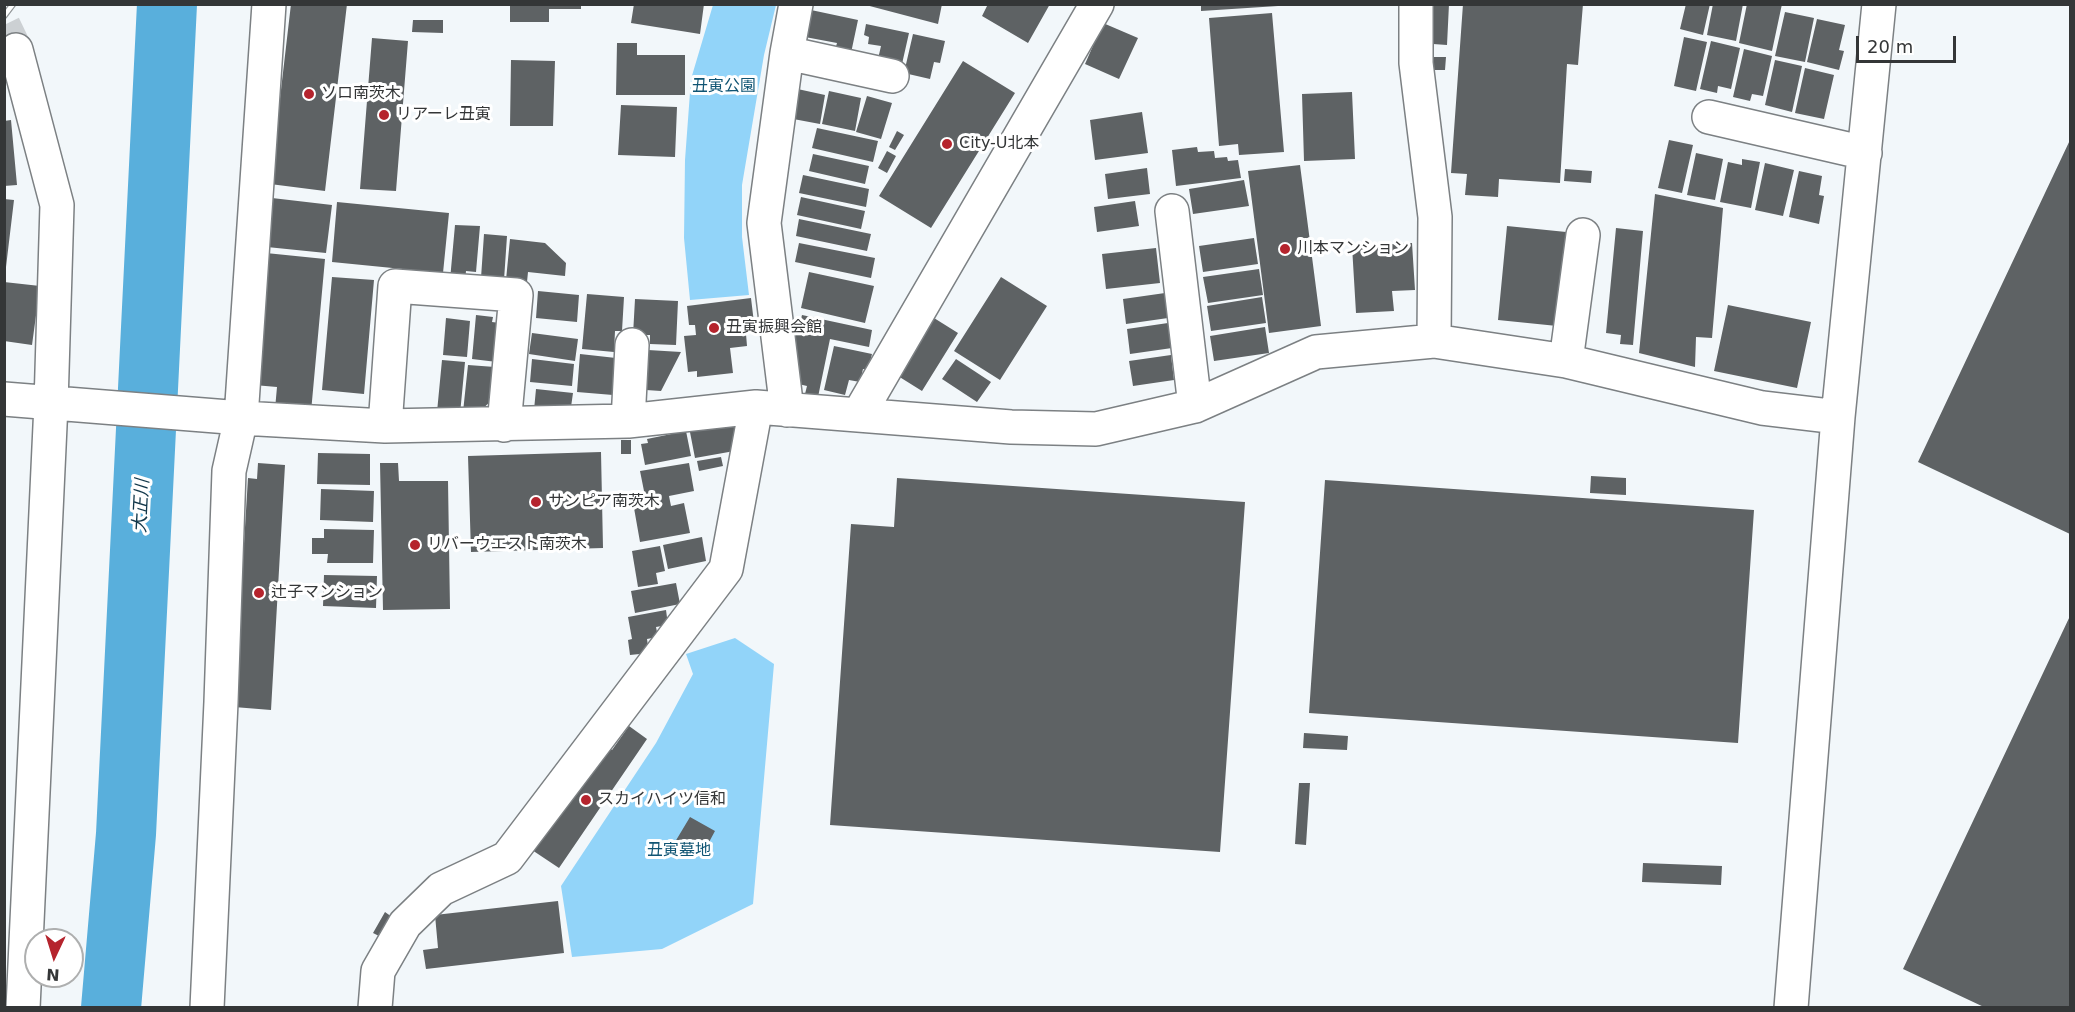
<!DOCTYPE html>
<meta charset="utf-8">
<style>
body{margin:0}
#map{position:relative;width:2075px;height:1012px;overflow:hidden;background:#f2f7fa;font-family:"DejaVu Sans",sans-serif}
canvas{display:block}
.frame{position:absolute;inset:0;border:6px solid #343637;pointer-events:none}
.north{position:absolute;left:24px;top:928px;width:60px;height:60px;box-sizing:border-box;background:#fff;border:2px solid #aeafaf;border-radius:50%;rotate:184deg;font-size:16px;font-weight:700;line-height:24px;text-align:center;color:#343637}
.north::after{content:'';display:block;margin:auto;width:21px;height:27px;background:#b5242d;clip-path:polygon(50% 0,100% 100%,50% 72%,0 100%)}
.scale{position:absolute;left:1856px;top:36px;width:100px;height:27px;box-sizing:border-box;border:3px solid #343637;border-top:0;padding-left:8px;font-size:18px;line-height:21px;white-space:nowrap;color:#343637;-webkit-text-stroke:4px #fff;paint-order:stroke}
</style>
<div id="map">
<canvas width="2075" height="1012"></canvas>
<div class="frame"></div>
<div class="north">N</div>
<div class="scale">20 m</div>
</div>
<script>
const c = document.querySelector('canvas').getContext('2d');
c.lineJoin = 'round';
function fill(path, color) {
  c.fillStyle = color;
  c.fill(path, 'evenodd');
}
function poly(rows) {
  const path = new Path2D();
  for (const r of rows) {
    path.moveTo(r[0], r[1]);
    for (let i = 2; i < r.length; i += 2) path.lineTo(r[i], r[i + 1]);
  }
  return path;
}
function trace(path, color, width, dash) {
  c.strokeStyle = color;
  c.lineWidth = width;
  c.lineCap = dash ? 'butt' : 'round';
  c.setLineDash(dash || []);
  c.stroke(path);
}
function write(font, color, halo, rows, align = 'center') {
  c.font = font + ' "DejaVu Sans","Noto Sans JP",sans-serif';
  c.lineWidth = 6;
  c.setLineDash([]);
  c.textBaseline = 'middle';
  c.strokeStyle = halo;
  c.fillStyle = color;
  for (const [text, x, y, turn = 0] of rows) {
    c.save();
    c.translate(x, y);
    c.rotate((+turn || 0) * Math.PI / 180);
    c.textAlign = isNaN(turn) ? turn : align;
    if (halo) c.strokeText(text, 0, 0);
    c.fillText(text, 0, 0);
    c.restore();
  }
}
fill(poly([
 [713,5,776,5,764,55,742,185,742,237,749,295,690,300,684,238,685,160,691,79],
 [735,638,774,664,753,904,662,949,572,957,561,886,656,743,693,674,686,654]
]), '#92d4f9');
trace(poly([
 [111,1008,126,834,167,4]
]), '#59afdc', 60);
fill(poly([
 [291,4,347,4,325,191,270,184],
 [510,4,581,4,581,9,549,9,549,22,510,22],
 [634,4,704,4,700,34,631,23],
 [862,4,942,4,938,24],
 [988,4,1050,4,1028,43,982,16],
 [1201,4,1278,4,1278,6,1201,11],
 [1434,4,1449,4,1447,45,1433,44],
 [1463,4,1583,4,1578,65,1567,64,1560,183,1499,179,1498,197,1465,195,1467,174,1451,173],
 [1686,4,1710,4,1703,35,1680,29],
 [1713,4,1743,4,1736,41,1707,35],
 [1747,4,1782,4,1772,51,1739,43],
 [811,10,858,20,851,53,835,50,837,43,805,37],
 [1785,12,1814,18,1805,62,1775,56],
 [1272,13,1284,152,1239,155,1238,144,1219,146,1209,18],
 [1817,19,1845,25,1839,50,1844,51,1839,70,1807,62],
 [413,20,443,20,443,33,412,32],
 [1103,23,1138,38,1119,79,1085,64],
 [866,24,909,33,902,64,878,59,881,46,868,44,869,37,864,35],
 [913,34,945,41,940,63,934,62,930,79,904,73],
 [1684,37,1707,42,1696,91,1674,86],
 [372,38,408,41,396,191,360,189],
 [1711,41,1740,48,1731,89,1718,86,1717,93,1700,89],
 [617,43,637,43,637,55,685,55,685,95,616,95],
 [1744,49,1772,56,1763,96,1752,94,1750,101,1733,97],
 [1429,57,1446,57,1445,70,1428,70],
 [511,60,555,61,553,126,510,126],
 [1775,60,1802,66,1792,112,1765,105],
 [963,61,1015,93,931,228,879,196],
 [1805,68,1834,75,1824,119,1795,113],
 [793,88,825,95,820,124,788,118],
 [829,91,861,98,855,131,822,124],
 [1352,92,1355,159,1304,161,1302,94],
 [867,96,892,103,881,139,856,132],
 [621,105,677,107,675,157,618,155],
 [1142,112,1148,153,1095,160,1090,120],
 [11,120,17,185,4,186,4,121],
 [817,128,878,141,873,162,812,148],
 [897,131,904,135,895,150,889,147],
 [1669,140,1693,145,1682,193,1658,188],
 [2070,140,2070,534,1918,462],
 [1197,147,1198,152,1214,151,1215,158,1227,157,1228,161,1238,160,1241,178,1176,186,1172,150],
 [887,151,896,156,887,173,878,168],
 [1696,153,1723,159,1715,200,1687,195],
 [813,154,869,166,865,184,809,171],
 [1742,159,1760,162,1751,208,1720,202,1728,162,1742,165],
 [1765,163,1794,170,1783,216,1755,210],
 [1300,165,1321,326,1269,333,1248,171],
 [1147,168,1150,194,1108,199,1105,174],
 [1565,169,1592,171,1591,183,1564,181],
 [1799,171,1822,176,1819,195,1824,196,1819,224,1789,217],
 [803,175,869,189,866,207,799,193],
 [1244,180,1249,206,1193,214,1189,189],
 [1655,194,1723,208,1712,338,1696,337,1695,367,1639,353],
 [801,197,865,211,861,229,797,215],
 [272,198,332,205,326,253,267,247],
 [4,199,14,200,6,267,4,267],
 [1135,201,1139,226,1097,232,1094,207],
 [337,202,449,213,443,273,332,262],
 [799,219,871,234,867,251,796,236],
 [455,225,480,226,476,272,466,271,465,281,450,280],
 [1507,226,1576,233,1567,327,1498,320],
 [1616,228,1643,231,1633,345,1620,344,1621,335,1606,333],
 [484,234,507,236,504,280,481,278],
 [1254,238,1258,264,1203,272,1199,246],
 [510,239,545,243,566,263,565,276,528,272,527,282,506,280],
 [799,243,875,258,871,278,795,262],
 [1412,243,1415,290,1392,291,1394,311,1356,313,1352,246],
 [1156,248,1160,283,1106,289,1102,254],
 [266,253,325,259,311,412,275,409,277,387,254,385],
 [1259,269,1263,295,1208,303,1203,277],
 [809,272,874,286,865,323,801,308],
 [332,277,374,280,364,394,322,390],
 [1001,277,1047,306,1000,380,954,351],
 [4,282,40,286,32,345,4,341],
 [538,291,579,295,577,322,536,318],
 [1165,293,1168,318,1126,324,1123,299],
 [587,294,624,297,622,331,615,331,614,352,582,349],
 [1262,297,1266,323,1211,331,1207,306],
 [751,298,754,323,746,334,747,346,730,348,733,373,697,377,697,371,688,372,684,336,696,335,695,325,689,325,687,306],
 [635,299,678,301,676,345,650,344,650,335,633,335],
 [1728,305,1811,322,1797,388,1714,371],
 [476,315,493,317,492,322,500,323,497,362,472,359],
 [802,315,872,330,869,347,830,339,818,397,805,394,807,386,790,382,797,353,789,351,793,334,797,335],
 [446,318,470,321,467,357,443,355],
 [934,318,958,333,922,391,898,376],
 [1168,323,1172,348,1130,354,1127,329],
 [1265,327,1269,353,1214,361,1210,336],
 [532,333,578,339,575,361,529,354],
 [834,346,872,354,868,370,863,369,860,382,849,380,845,395,824,390],
 [648,350,681,352,661,391,646,390],
 [580,354,616,358,613,395,577,392],
 [1171,355,1174,380,1133,386,1129,361],
 [532,359,574,364,572,386,530,382],
 [956,359,991,382,977,402,942,379],
 [442,360,465,362,460,414,437,412],
 [468,365,495,367,492,400,478,413,463,412],
 [536,389,573,393,570,414,534,410],
 [735,419,740,450,695,458,689,427],
 [686,431,691,456,645,465,641,444,648,443,647,439],
 [621,440,631,440,631,454,621,454],
 [601,452,603,548,471,552,468,456],
 [318,453,370,454,370,485,317,484],
 [721,457,723,466,699,471,697,461],
 [258,463,285,465,271,710,234,707,248,478,257,479],
 [380,463,398,463,399,481,448,481,450,609,383,610],
 [689,463,694,491,669,496,671,506,684,503,690,533,640,542,634,508,647,506,640,471],
 [1591,476,1626,478,1626,495,1590,493],
 [897,478,1245,502,1220,852,830,825,851,524,894,527],
 [1325,480,1754,510,1738,743,1309,713],
 [321,489,374,491,373,522,320,520],
 [324,529,374,530,373,563,327,563,328,554,312,554,312,538,324,538],
 [702,537,706,561,668,569,663,545],
 [660,546,665,571,656,573,658,584,638,587,632,551],
 [324,575,377,576,376,608,323,606],
 [676,583,680,604,635,613,631,591],
 [666,610,668,625,656,627,658,637,647,639,649,653,630,655,628,640,632,639,628,617],
 [2070,616,2070,1008,1986,1008,1903,969],
 [629,726,647,739,559,868,532,850,604,745,612,750],
 [1304,733,1348,736,1347,750,1303,748],
 [1299,783,1310,783,1306,845,1295,844],
 [690,817,715,831,701,857,675,842],
 [1643,863,1722,866,1721,885,1642,882],
 [558,901,564,953,426,969,423,950,438,948,435,915],
 [385,912,392,917,381,937,373,933]
]), '#5e6264');
trace(poly([
 [4,25,16,50]
]), '#ccd0d3', 33, [33, 16]);
const minor = poly([
 [1416,4,1416,63,1435,217,1434,341],
 [16,50,57,205,51,404,23,1008],
 [787,53,892,76],
 [1709,117,1865,153],
 [1172,211,1195,406],
 [1566,361,1583,235],
 [4,399,241,418,385,426,628,421,756,407,1011,427,1096,429,1195,406,1316,352,1434,341,1566,361,1762,408,1838,417],
 [787,410,764,223,787,53,796,4],
 [859,414,1097,4],
 [628,421,632,345],
 [385,426,395,286,516,295,504,425],
 [207,1008,221,702,229,471,241,418,269,4],
 [375,1008,378,971,405,924,441,889,507,858,726,569,756,407],
 [1791,1008,1838,417,1879,4]
]);
trace(minor, '#7c8083', 36);
trace(minor, '#fff', 33);
const rail = poly([
 [4,16,13,4]
]);
trace(rail, '#909496', 7);
trace(rail, '#fff', 4.5, [14]);
for (const [x, y, r, color] of [
 [309,94,6,"#b5242d"],
 [384,115,6,"#b5242d"],
 [947,144,6,"#b5242d"],
 [1285,249,6,"#b5242d"],
 [714,328,6,"#b5242d"],
 [536,502,6,"#b5242d"],
 [415,545,6,"#b5242d"],
 [259,593,6,"#b5242d"],
 [586,800,6,"#b5242d"]
]) {
  const dot = new Path2D();
  dot.arc(x, y, r, 0, 2 * Math.PI);
  c.fillStyle = color;
  c.fill(dot);
  trace(dot, '#fff', 2);
}
write('16px', '#0f5473', '#fff', [
 ["丑寅公園",724,87],
 ["丑寅墓地",679,851]
]);
write('16px', '#343637', '#fff', [
 ["ソロ南茨木",321,94],
 ["リアーレ丑寅",396,115],
 ["City-U北本",959,144],
 ["川本マンション",1297,249],
 ["丑寅振興会館",726,328],
 ["サンピア南茨木",548,502],
 ["リバーウエスト南茨木",427,545],
 ["辻子マンション",271,593],
 ["スカイハイツ信和",598,800]
], 'left');
write('italic 18px', '#11374a', '#fff', [
 ["大正川",142,506,-87]
]);
</script>
